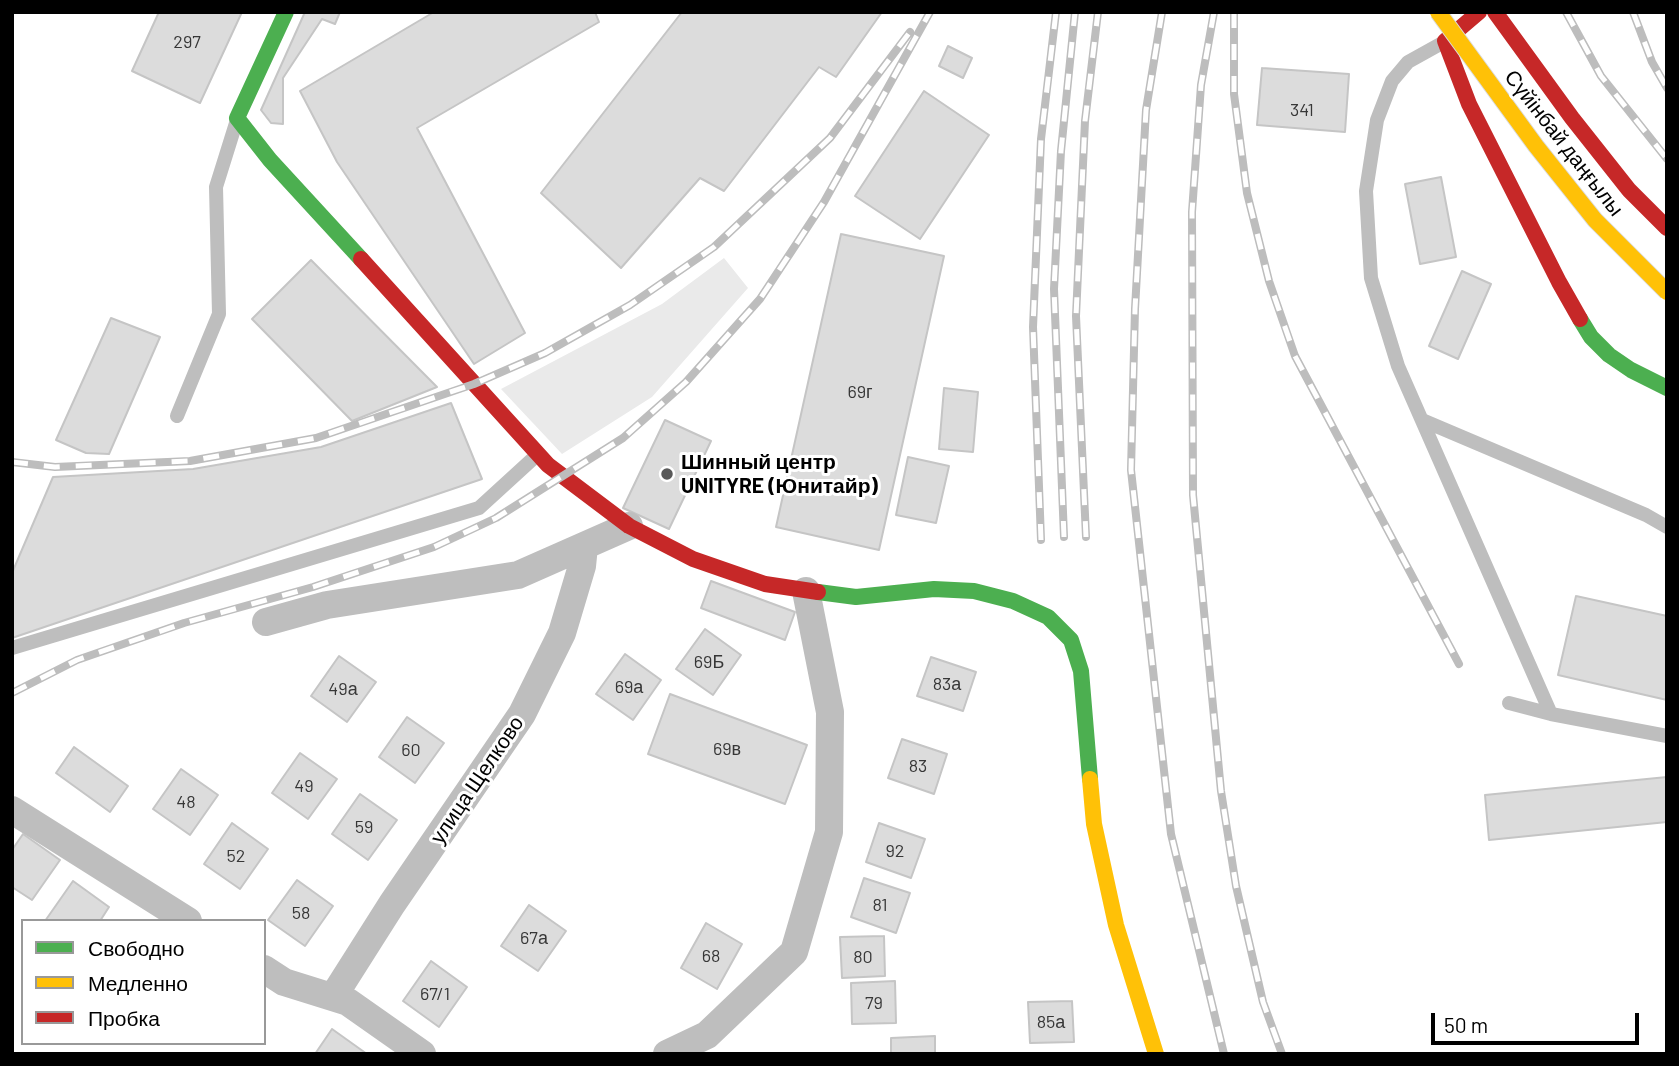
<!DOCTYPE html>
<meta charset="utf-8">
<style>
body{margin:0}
#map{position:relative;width:1679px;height:1066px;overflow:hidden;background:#fff;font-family:Barlow,sans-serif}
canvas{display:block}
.frame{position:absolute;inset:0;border:14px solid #000;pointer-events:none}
.legend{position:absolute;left:21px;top:919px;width:245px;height:126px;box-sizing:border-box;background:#fff;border:2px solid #999;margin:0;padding:9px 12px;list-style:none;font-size:21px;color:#000}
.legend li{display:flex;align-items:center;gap:14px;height:35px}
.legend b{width:35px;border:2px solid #999}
.scale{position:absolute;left:1431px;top:1013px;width:208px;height:32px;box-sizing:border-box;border:4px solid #000;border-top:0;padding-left:9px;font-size:21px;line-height:24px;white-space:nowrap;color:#000;-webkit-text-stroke:5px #fff;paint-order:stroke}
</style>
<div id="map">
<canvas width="1679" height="1066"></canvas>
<div class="frame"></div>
<ul class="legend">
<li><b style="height:9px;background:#4caf50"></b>Свободно</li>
<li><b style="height:9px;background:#ffc107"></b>Медленно</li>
<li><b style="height:9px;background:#c62828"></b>Пробка</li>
</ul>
<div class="scale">50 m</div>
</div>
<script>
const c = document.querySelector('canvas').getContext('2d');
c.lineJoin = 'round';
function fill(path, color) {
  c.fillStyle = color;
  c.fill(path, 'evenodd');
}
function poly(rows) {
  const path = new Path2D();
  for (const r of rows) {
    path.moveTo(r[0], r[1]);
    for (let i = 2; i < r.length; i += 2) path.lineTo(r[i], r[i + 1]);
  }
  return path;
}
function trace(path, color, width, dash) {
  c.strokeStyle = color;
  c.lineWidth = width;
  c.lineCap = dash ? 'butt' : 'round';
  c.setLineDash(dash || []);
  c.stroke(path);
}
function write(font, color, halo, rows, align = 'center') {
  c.font = font + ' Barlow,sans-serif';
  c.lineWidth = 6;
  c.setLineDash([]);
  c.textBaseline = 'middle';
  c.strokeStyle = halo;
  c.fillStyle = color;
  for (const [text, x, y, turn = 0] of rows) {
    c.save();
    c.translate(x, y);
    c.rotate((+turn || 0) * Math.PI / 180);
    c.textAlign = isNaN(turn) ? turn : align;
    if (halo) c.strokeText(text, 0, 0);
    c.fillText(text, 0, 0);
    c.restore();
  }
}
fill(poly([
 [724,258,748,288,652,397,562,454,501,389,662,304]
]), '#eaeaea');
const building = poly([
 [159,12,242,12,200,103,132,71,159,12],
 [305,12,340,12,335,24,322,19,283,78,283,124,271,123,261,110,305,12],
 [434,12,595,12,599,22,417,128,525,333,474,364,337,162,300,91,434,12],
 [682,12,882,12,836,77,819,67,724,191,700,178,621,268,541,193,682,12],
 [948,46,972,58,963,78,939,66,948,46],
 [1262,68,1349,74,1345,132,1257,125,1262,68],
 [924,91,989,135,920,239,855,196,924,91],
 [1441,177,1456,257,1420,264,1405,184,1441,177],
 [841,234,944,256,879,550,776,527,841,234],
 [311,260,437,387,352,421,252,319,311,260],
 [1462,271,1491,284,1458,359,1429,346,1462,271],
 [111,318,160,337,109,454,86,453,56,440,111,318],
 [944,388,978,392,973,452,939,449,944,388],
 [451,403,482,479,12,638,12,573,53,477,193,469,321,447,451,403],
 [665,420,711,441,669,529,623,508,665,420],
 [908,457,949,466,936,523,896,515,908,457],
 [711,581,795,612,785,640,701,608,711,581],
 [1576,596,1667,616,1667,700,1558,675,1576,596],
 [705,629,741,655,713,695,676,669,705,629],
 [625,654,661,680,633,720,596,694,625,654],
 [339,656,376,682,347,722,311,696,339,656],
 [931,657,976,672,963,711,917,696,931,657],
 [670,694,807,745,785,804,648,754,670,694],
 [407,717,444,743,415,783,379,757,407,717],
 [902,739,947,754,934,794,888,778,902,739],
 [74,747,128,786,110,812,56,773,74,747],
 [300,753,337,779,308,819,272,793,300,753],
 [181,769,218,795,190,835,153,809,181,769],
 [1667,777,1667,822,1489,840,1485,795,1667,777],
 [360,794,397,820,368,860,332,834,360,794],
 [232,823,268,849,240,889,204,864,232,823],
 [879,823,925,839,911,878,866,862,879,823],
 [23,834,60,860,32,900,12,887,12,850,23,834],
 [864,878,910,893,896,933,851,917,864,878],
 [297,880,333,906,305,946,268,920,297,880],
 [73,881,109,907,100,921,45,921,73,881],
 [529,905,566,931,538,971,501,946,529,905],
 [706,923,742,944,717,989,681,968,706,923],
 [884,936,885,976,842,978,840,937,884,936],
 [431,961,467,987,439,1027,403,1001,431,961],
 [895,981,896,1023,852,1024,851,983,895,981],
 [1072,1001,1074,1042,1030,1043,1028,1002,1072,1001],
 [332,1029,367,1054,315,1054,332,1029],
 [935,1036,935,1054,891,1054,891,1038,935,1036]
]);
fill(building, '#dcdcdc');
trace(building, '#c5c5c5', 2);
trace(poly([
 [1444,42,1408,62,1392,81,1377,120,1366,191,1371,278,1398,366,1551,714],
 [177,416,219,314,216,187,236,123],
 [1422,420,1646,515,1667,527],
 [12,648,479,508,537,455],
 [1509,703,1551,714,1667,736]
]), '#bebebe', 14);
trace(poly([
 [266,622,327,605,518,575,629,526],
 [12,810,188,921],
 [264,969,284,982,348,1002,422,1054],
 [333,997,392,904,522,714,562,633,582,566,584,546],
 [667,1054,707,1035,794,952,829,832,830,712,806,591]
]), '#bebebe', 28);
trace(poly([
 [286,12,237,118,270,160,361,259],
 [1580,319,1591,337,1609,355,1631,370,1667,388],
 [818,592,856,597,934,589,974,591,1013,601,1048,617,1071,640,1081,671,1090,779]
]), '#4caf50', 16);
trace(poly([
 [1090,779,1094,824,1116,925,1156,1054]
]), '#ffc107', 16);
trace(poly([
 [1479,12,1445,41,1469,104,1559,282,1580,319],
 [1495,12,1572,118,1629,190,1667,228],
 [361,259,548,465,629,526,693,559,765,584,818,592]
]), '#c62828', 16);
const rail = poly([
 [1162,12,1146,110,1135,309,1131,470,1171,834,1224,1054],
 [1214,12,1201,85,1192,212,1193,495,1221,791,1236,886,1263,1002,1282,1054],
 [1234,12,1234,94,1247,193,1269,281,1295,356,1459,664],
 [1566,12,1601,76,1667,159],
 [1633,12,1652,62,1667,88],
 [12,462,55,467,190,461,316,438,474,384,545,353,630,305,714,247,830,138,910,32],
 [1064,537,1054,289,1061,151,1075,12],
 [1086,537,1076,316,1085,121,1098,12],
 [1041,540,1033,327,1041,139,1056,12],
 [12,693,77,660,184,623,313,587,434,547,496,518,623,438,686,382,760,299,824,202,930,12]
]);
trace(rail, '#bdbdbd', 8);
trace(rail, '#fff', 5, [16]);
const slowBridge = poly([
 [1438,12,1536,146,1595,220,1667,292]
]);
trace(slowBridge, '#dbdbdb', 18, []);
trace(slowBridge, '#ffc107', 16);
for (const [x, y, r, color] of [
 [667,474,7,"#595959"]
]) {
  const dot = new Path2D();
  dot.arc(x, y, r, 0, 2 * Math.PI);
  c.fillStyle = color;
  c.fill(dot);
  trace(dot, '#fff', 2.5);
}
write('18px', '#373737', null, [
 ["297",187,42],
 ["341",1302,110],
 ["69г",860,392],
 ["69Б",709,662],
 ["83а",947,684],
 ["69а",629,687],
 ["49а",343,689],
 ["69в",727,749],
 ["60",411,750],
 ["83",918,766],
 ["49",304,786],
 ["48",186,802],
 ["59",364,827],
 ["92",895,851],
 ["52",236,856],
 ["81",880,905],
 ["58",301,913],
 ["67а",534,938],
 ["68",711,956],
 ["80",863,957],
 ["67/1",435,994],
 ["79",874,1003],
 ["85а",1051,1022]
]);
write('21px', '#000', '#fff', [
 ["Сүйінбай даңғылы",1564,143,52],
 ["улица Щелково",477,780,-56]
]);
write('bold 21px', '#000', '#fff', [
 ["Шинный центр",681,462],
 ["UNITYRE (Юнитайр)",681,486]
], 'left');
</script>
